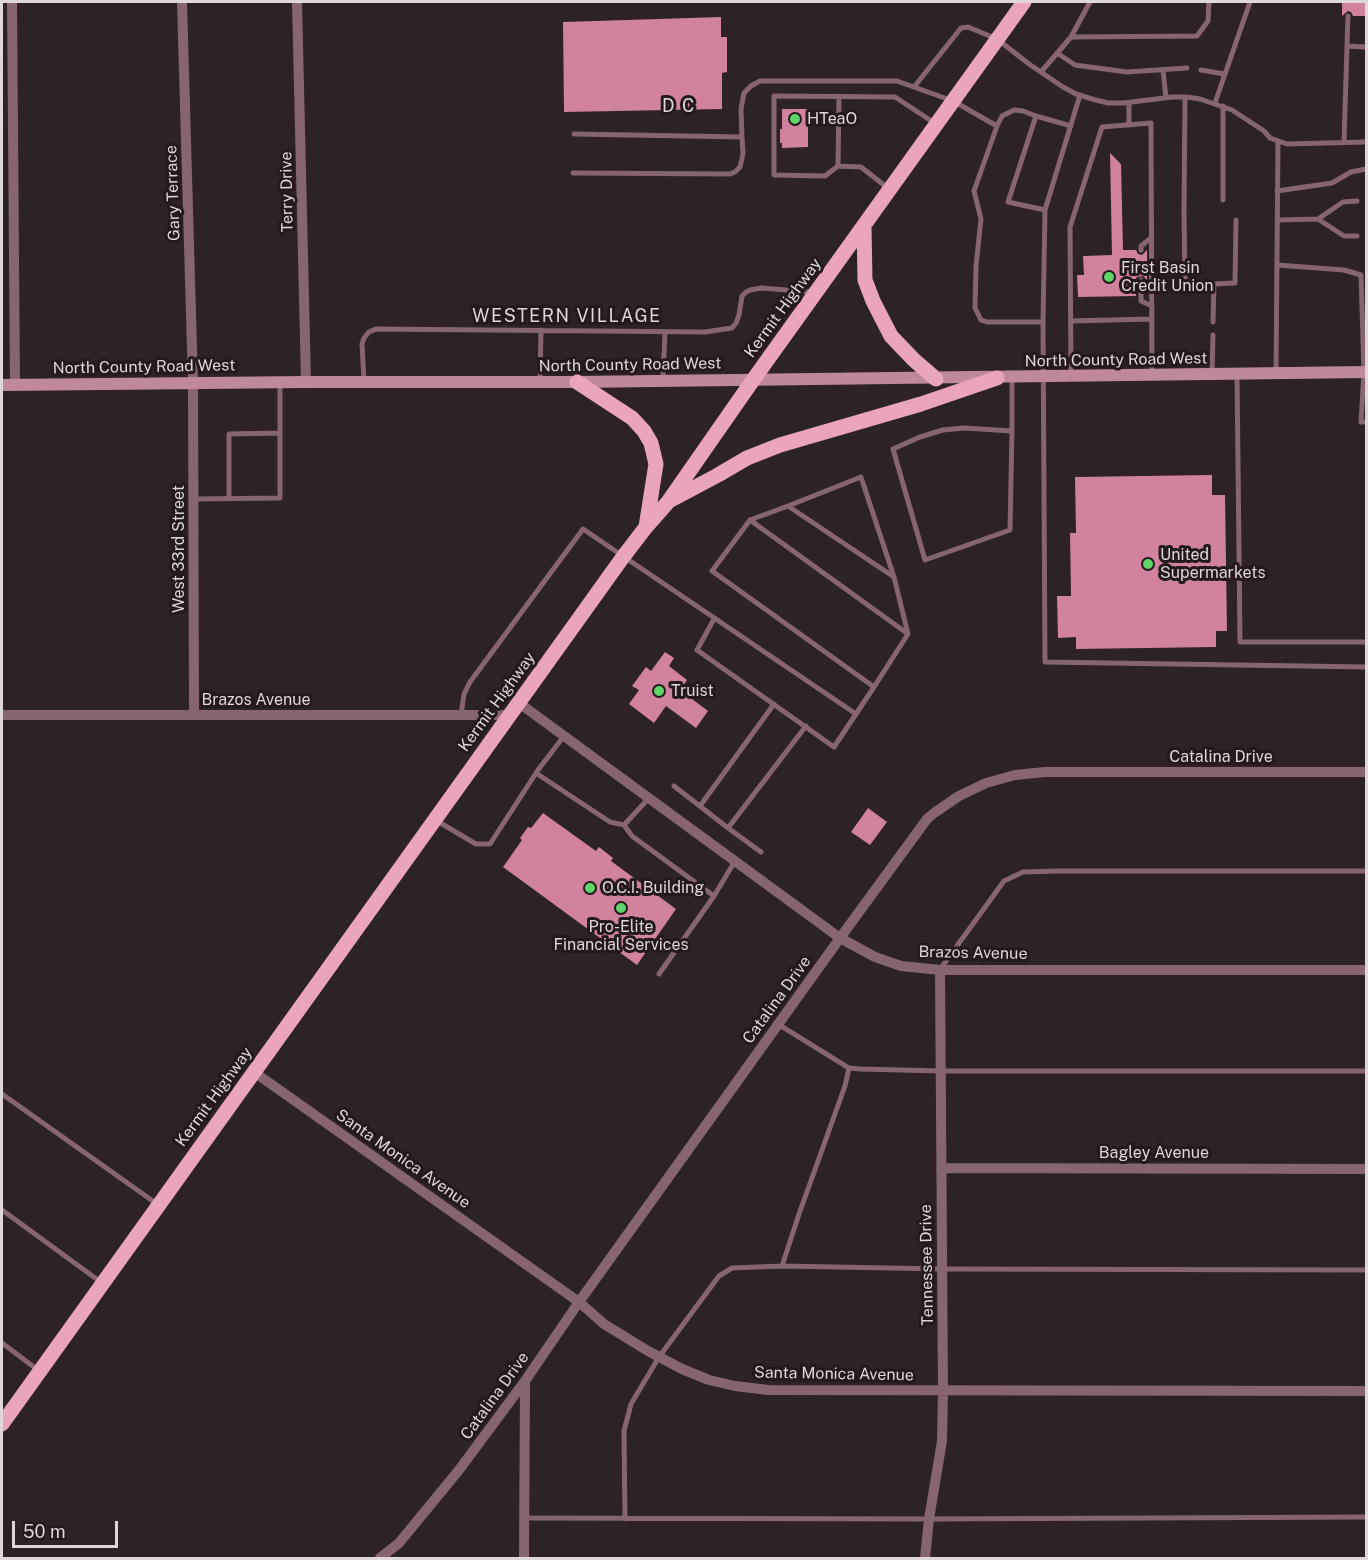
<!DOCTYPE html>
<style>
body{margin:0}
#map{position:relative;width:1368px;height:1560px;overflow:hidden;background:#2d2226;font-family:"Public Sans",sans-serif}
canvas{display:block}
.frame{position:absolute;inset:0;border:3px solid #dfd7d9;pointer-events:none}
.scale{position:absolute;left:12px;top:1521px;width:106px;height:27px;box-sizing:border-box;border:3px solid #dfd7d9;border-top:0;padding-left:8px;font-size:18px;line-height:21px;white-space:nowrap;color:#dfd7d9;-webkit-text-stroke:4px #24191c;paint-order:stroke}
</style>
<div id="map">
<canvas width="1368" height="1560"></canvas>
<div class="frame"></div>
<div class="scale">50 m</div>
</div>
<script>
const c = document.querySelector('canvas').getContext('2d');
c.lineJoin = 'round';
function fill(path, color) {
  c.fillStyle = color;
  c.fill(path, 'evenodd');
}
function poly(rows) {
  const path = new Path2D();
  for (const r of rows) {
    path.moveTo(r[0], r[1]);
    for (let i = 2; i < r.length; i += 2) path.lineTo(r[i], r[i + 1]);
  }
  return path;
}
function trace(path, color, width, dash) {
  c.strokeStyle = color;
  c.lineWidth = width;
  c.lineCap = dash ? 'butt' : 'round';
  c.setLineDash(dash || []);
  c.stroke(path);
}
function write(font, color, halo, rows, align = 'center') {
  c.font = font + ' "Public Sans",sans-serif';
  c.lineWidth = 6;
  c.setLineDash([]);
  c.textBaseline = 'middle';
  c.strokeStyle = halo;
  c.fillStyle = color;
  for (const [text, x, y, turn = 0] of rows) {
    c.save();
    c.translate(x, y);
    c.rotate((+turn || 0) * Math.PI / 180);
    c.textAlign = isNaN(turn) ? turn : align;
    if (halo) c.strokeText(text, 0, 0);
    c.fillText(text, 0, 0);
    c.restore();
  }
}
fill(poly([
 [1342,2,1366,2,1366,16,1353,16,1351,12,1348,11,1342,16],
 [721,17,721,37,727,37,727,72,722,73,722,109,564,112,563,22],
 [782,109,808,109,808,147,782,148,782,143,780,143,780,129,782,129],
 [1110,153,1121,164,1123,250,1136,250,1138,254,1142,255,1147,250,1147,280,1143,276,1137,277,1135,280,1136,296,1078,297,1077,275,1084,275,1083,256,1112,255],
 [1212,475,1212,495,1225,495,1227,631,1216,631,1216,647,1076,649,1076,637,1058,638,1057,596,1071,596,1070,533,1076,533,1075,477],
 [665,652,674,658,669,666,687,680,680,690,708,711,696,728,666,706,654,723,629,704,639,690,632,686,646,667,651,671],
 [868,808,887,822,870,845,851,832],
 [543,813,596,851,599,847,613,858,611,861,676,909,637,965,503,867,522,840,520,838,528,827,531,828]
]), '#d1829e');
trace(poly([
 [1348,16,1347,46,1366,47],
 [1071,37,1197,36,1208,21,1209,2],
 [1057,53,1075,65,1127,72,1187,68],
 [1163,70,1166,98],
 [1201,70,1224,74],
 [1041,72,1071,37,1090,2],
 [914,87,961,28,968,27,997,39,1029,64,1063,87,1076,94,1092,99,1108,103,1124,103,1172,97,1187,97,1200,99,1232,110,1264,131,1270,138,1287,144,1366,142],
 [1080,95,1045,210,1043,322,1045,662,1366,667],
 [1185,97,1184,212,1185,284,1214,284,1213,322],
 [1129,103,1129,125],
 [1215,103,1250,2],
 [1036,116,1023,111,1014,110,1002,116,997,126,974,191,981,219,976,266,975,308,981,320,987,322,1043,322],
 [574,134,742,137,741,109,744,93,751,86,760,81,897,81,953,101,997,126],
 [1344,142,1347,46],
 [838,166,839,96],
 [573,173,730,174,735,172,740,167,743,154,742,137],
 [889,189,861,167,838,166,825,176,774,175,774,96,895,97,936,124],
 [1277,191,1332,183,1351,172,1366,169],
 [1223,200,1223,106],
 [1357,201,1343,202,1318,219,1344,236,1357,236],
 [1045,210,1008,202,1036,116,1071,126],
 [1277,220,1318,219],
 [1141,250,1141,246,1151,238],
 [1277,265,1344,270,1361,275,1364,372,1361,422,1366,422],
 [1141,280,1141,301,1152,306],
 [1214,284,1235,283,1236,220],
 [1071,321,1152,319],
 [1276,372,1278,142],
 [1212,373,1213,335],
 [1237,374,1240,642,1366,642],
 [1071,375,1070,227,1102,127,1151,123,1152,375],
 [663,379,665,332],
 [364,381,362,344,364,338,369,332,376,329,705,332,732,328,736,323,739,315,742,296,746,292,750,290,761,288,812,292],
 [540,382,541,330],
 [1012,431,964,428,943,430,920,437,893,449,925,560,1010,530,1012,431,1012,378],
 [193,499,280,498,280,382],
 [229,499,229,434,280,433],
 [750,520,788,506],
 [714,619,697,650,834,747,856,714],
 [874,687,908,634],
 [461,715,464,694,470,682,583,529,856,714,874,687,712,571,750,520,908,634,894,577,788,506,861,477,894,577],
 [536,773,610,822,624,825,649,798],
 [674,786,728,828,806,726],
 [700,806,774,704],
 [437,821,476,844,490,844,538,770,564,736],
 [624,825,632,836,714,896],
 [728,828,761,852],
 [941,968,1004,881,1023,872,1058,871,1366,871],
 [659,974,714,896,735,861],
 [778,1024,849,1068,860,1069,941,1071,1366,1071],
 [2,1094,157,1204],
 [2,1210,102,1283],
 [782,1266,799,1214,845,1086,849,1068],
 [2,1343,38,1370],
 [524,1518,929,1519,1366,1517],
 [625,1519,624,1431,631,1404,659,1357,719,1276,732,1268,782,1266,942,1269,1366,1270]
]), '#876570', 5);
trace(poly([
 [12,2,15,385],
 [182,2,193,383,194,715],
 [297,2,306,382],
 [519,703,840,938,875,957,901,966,940,970,1366,970],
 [2,715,510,715],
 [254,1072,579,1302,604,1324,648,1351,682,1369,709,1380,735,1386,768,1390,1366,1391],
 [941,1168,1366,1169],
 [380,1558,399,1543,459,1470,525,1381,579,1302,840,938,927,819,934,813,959,796,986,783,1015,775,1045,772,1366,772],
 [524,1558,525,1381],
 [925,1558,929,1519,942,1441,943,1391,940,970]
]), '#876570', 10);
trace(poly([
 [2,385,306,382,577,382,1366,372]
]), '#bf899b', 12);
trace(poly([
 [864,227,865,280,873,301,891,336,914,360,936,379],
 [577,382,632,418,644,431,651,443,656,464,646,527],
 [671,500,718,475,747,458,780,445,921,404,997,378],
 [2,1424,623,557,646,527,668,502,753,380,1024,2]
]), '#eaa4bc', 15);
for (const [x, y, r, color] of [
 [795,119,6,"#60d56b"],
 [1109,277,6,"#60d56b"],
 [1148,564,6,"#60d56b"],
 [659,691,6,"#60d56b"],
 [590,888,6,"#60d56b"],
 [621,908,6,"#60d56b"]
]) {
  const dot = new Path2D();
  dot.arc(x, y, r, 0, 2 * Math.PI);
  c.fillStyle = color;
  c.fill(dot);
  trace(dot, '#24191c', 2);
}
write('16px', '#dfd7d9', '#24191c', [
 ["HTeaO",807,119],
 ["First Basin",1121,268],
 ["Credit Union",1121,286],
 ["United",1160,555],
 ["Supermarkets",1160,573],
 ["Truist",671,691],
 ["O.C.I. Building",602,888],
 ["Pro-Elite",621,927,"center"],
 ["Financial Services",621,945,"center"]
], 'left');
write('16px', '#dfd7d9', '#24191c', [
 ["Terry Drive",287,192,-91],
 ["Gary Terrace",173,193,-92],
 ["Kermit Highway",783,308,-54],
 ["North County Road West",1116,360,-1],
 ["North County Road West",630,365,-1],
 ["North County Road West",144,367,-1],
 ["West 33rd Street",179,549,-90],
 ["Brazos Avenue",256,700],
 ["Kermit Highway",497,702,-54],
 ["Catalina Drive",1221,757],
 ["Brazos Avenue",973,953,1],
 ["Catalina Drive",777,1000,-54],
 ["Kermit Highway",214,1097,-54],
 ["Bagley Avenue",1154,1153],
 ["Santa Monica Avenue",403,1159,35],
 ["Tennessee Drive",927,1265,-91],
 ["Santa Monica Avenue",834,1374,1],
 ["Catalina Drive",495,1396,-54]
]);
c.letterSpacing = '1.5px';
write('18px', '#dfd7d9', '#24191c', [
 ["D C",679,106],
 ["WESTERN VILLAGE",567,316]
]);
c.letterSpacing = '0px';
</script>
